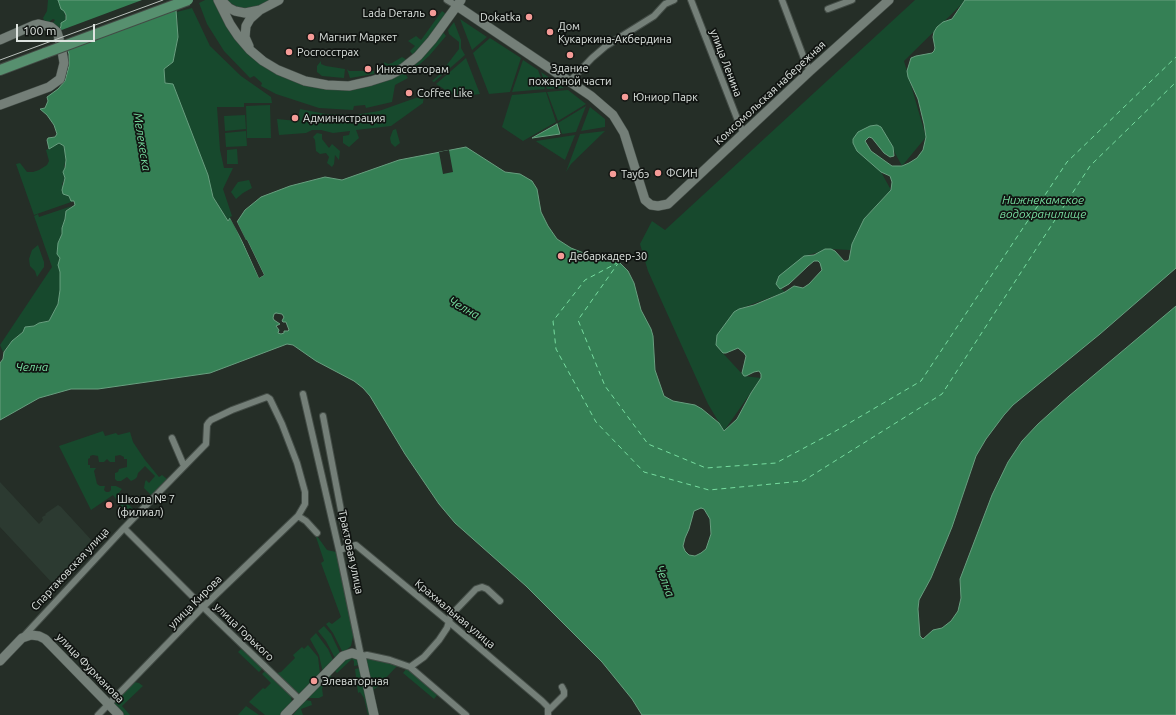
<!DOCTYPE html>
<meta charset="utf-8">
<style>
body{margin:0}
#map{position:relative;width:1176px;height:715px;overflow:hidden;background:#252e27;font-family:Ubuntu,sans-serif}
canvas{display:block}
.scale{position:absolute;left:16px;top:24px;width:79px;height:18px;box-sizing:border-box;border:2px solid #dee4e0;border-top:0;padding-left:5px;font-size:12px;line-height:14px;white-space:nowrap;color:#dee4e0;-webkit-text-stroke:3px #111512;paint-order:stroke}
</style>
<div id="map">
<canvas width="1176" height="715"></canvas>
<div class="scale">100 m</div>
</div>
<script>
const c = document.querySelector('canvas').getContext('2d');
c.lineJoin = 'round';
function fill(path, color) {
  c.fillStyle = color;
  c.fill(path, 'evenodd');
}
function poly(rows) {
  const path = new Path2D();
  for (const r of rows) {
    path.moveTo(r[0], r[1]);
    for (let i = 2; i < r.length; i += 2) path.lineTo(r[i], r[i + 1]);
  }
  return path;
}
function trace(path, color, width, dash) {
  c.strokeStyle = color;
  c.lineWidth = width;
  c.lineCap = dash ? 'butt' : 'round';
  c.setLineDash(dash || []);
  c.stroke(path);
}
function write(font, color, halo, rows, align = 'center') {
  c.font = font + ' Ubuntu,sans-serif';
  c.lineWidth = 3.5;
  c.setLineDash([]);
  c.textBaseline = 'middle';
  c.strokeStyle = halo;
  c.fillStyle = color;
  for (const [text, x, y, turn = 0] of rows) {
    c.save();
    c.translate(x, y);
    c.rotate((+turn || 0) * Math.PI / 180);
    c.textAlign = isNaN(turn) ? turn : align;
    if (halo) c.strokeText(text, 0, 0);
    c.fillText(text, 0, 0);
    c.restore();
  }
}
fill(poly([
 [0,482,39,524,43,520,42,517,46,515,45,514,58,505,61,507,95,544,55,586,0,527]
]), '#2c3a31');
fill(poly([
 [48,0,58,0,58,2,64,11,66,20,60,29,58,29,52,24,55,20,53,19,50,21,50,23,44,20,43,18,47,11],
 [205,0,216,0,259,60,331,87,404,72,408,78,395,85,392,102,366,108,365,105,354,106,353,110,319,108,276,94,261,86,262,83,254,76,250,78,224,51,207,24,199,3],
 [226,0,273,0,252,8,244,9,237,7],
 [915,0,966,0,904,61,926,137,902,166,881,127,854,144,881,172,891,190,864,219,850,250,831,249,808,255,776,284,785,292,739,309,719,349,744,376,761,378,724,431,708,404,648,271,640,244,652,221,665,230],
 [192,8,210,46,241,76,271,97,272,103,244,103,244,107,217,107,220,150,224,168,233,168,223,189,232,216,228,222,213,197,208,175,165,84,164,69,173,62,178,37,177,12],
 [442,11,446,14,430,37,413,55,410,51,415,46,408,41,416,36,421,40],
 [460,19,487,37,472,50],
 [454,22,461,40,461,48,465,55,434,82,432,81,439,75,459,49,459,42,449,34,448,30],
 [443,32,446,36,429,56,412,71,409,69],
 [490,38,521,58,510,92,489,94,473,53],
 [402,57,407,60,400,66,388,71,383,70,384,62,388,64,392,63],
 [466,58,480,94,457,97,436,84],
 [523,60,538,70,545,89,512,92],
 [321,61,321,64,326,66,345,69,344,78,322,76,317,72,317,66],
 [347,69,349,71,374,71,374,74,350,78],
 [541,72,564,88,547,89],
 [568,90,586,104,558,121,547,92],
 [546,92,556,122,523,141,502,127,512,95],
 [424,95,423,103,391,126,356,130,359,138,349,147,343,143,343,136,349,135,350,131,333,133,321,130,312,130,306,133,279,135,277,119,297,121,300,109,326,114,354,115,379,111],
 [270,105,271,138,247,138,246,106],
 [586,106,576,132,562,134,558,123],
 [590,107,605,119,605,127,581,131],
 [245,115,246,129,225,131,224,116],
 [396,129,400,143,395,147,391,143,390,138,393,130],
 [246,131,247,146,226,147,225,133],
 [605,131,571,164,566,172,580,134],
 [317,133,322,134,322,139,329,148,332,144,340,151,339,160,335,155,334,164,332,167,327,163,329,157,326,153,320,154,316,151,315,140,313,137],
 [575,135,565,160,537,142,536,141],
 [59,143,64,146,66,160,64,166,65,168,63,172,65,178,62,184,69,196,74,201,34,215,16,164,20,163,27,172,33,172,39,170,47,165,49,161,46,150],
 [237,149,238,164,227,164,227,150],
 [249,180,252,188,243,193,236,199,231,192,238,182],
 [72,206,66,211,65,219,62,228,62,234,58,243,60,258,58,265,60,272,60,290,58,304,49,321,39,323,34,326,25,327,23,332,12,341,3,352,0,345,52,267,34,216,38,214,39,217],
 [38,245,44,262,44,267,37,277,35,271,30,266,29,259,32,250],
 [103,431,105,436,116,433,118,435,130,432,133,442,145,460,159,477,162,475,167,479,152,496,144,488,145,482,146,480,149,483,155,476,145,466,138,473,137,477,135,479,131,481,127,477,121,481,117,481,115,479,115,473,118,472,119,469,127,467,127,459,124,459,124,457,120,455,115,456,115,462,110,462,107,459,104,462,99,462,98,456,93,455,90,456,90,458,88,459,88,465,90,465,90,468,96,468,94,471,97,484,100,486,105,486,104,490,106,492,109,492,111,490,111,486,116,486,122,489,118,494,136,512,130,518,113,495,91,510,59,446],
 [302,522,305,523,317,536,327,550,336,552,354,632,351,646,343,653,333,633,326,624,329,622,332,624,341,617,321,563,324,561,316,537],
 [324,626,331,634,341,655,336,660,326,641,318,631],
 [316,633,328,649,334,662,323,673,319,655,310,639],
 [308,645,318,657,320,674,315,678,301,694,298,694,269,667,270,666,277,673,281,672,295,658,293,655,302,647,304,649],
 [241,649,263,668,259,672,238,652],
 [354,657,359,660,359,665,354,666,354,661,352,659,337,673,334,670,345,659],
 [368,658,398,665,382,682,379,680,376,684,379,686,373,690,379,715,378,715,366,662],
 [360,668,371,715,368,715,364,698,360,692,358,693,355,669],
 [407,668,438,694,434,699,403,673],
 [265,671,291,696,292,702,281,715,265,715,249,702,263,688,265,689,271,683,262,674],
 [330,675,332,678,322,688,323,696,319,698,307,698],
 [134,682,139,683,143,686,122,706,130,715,123,715,114,705,114,703],
 [305,700,311,701,312,705,301,709,303,715,293,715],
 [246,706,259,715,238,715]
]), '#17492d');
const water = poly([
 [58,0,172,0,176,10,178,37,173,62,164,69,165,83,173,84,208,175,213,197,228,221,230,218,234,224,259,278,264,275,247,240,246,241,237,222,245,210,261,197,290,186,325,177,342,180,399,160,466,147,505,172,520,174,532,181,537,189,541,212,548,226,557,239,571,248,601,260,619,262,628,271,634,283,641,310,651,329,653,336,655,370,664,396,673,401,695,405,702,409,719,423,724,431,737,419,751,393,761,378,761,374,759,371,754,372,746,376,744,376,742,373,746,356,744,353,738,348,726,353,723,353,716,345,717,335,734,312,739,309,754,305,785,292,794,286,803,288,809,284,822,270,820,263,818,261,814,261,808,266,789,284,782,288,780,289,776,284,779,276,804,256,814,255,825,249,831,249,835,251,844,261,847,261,849,260,852,244,864,219,891,190,892,182,890,176,881,172,857,151,853,143,853,139,858,132,870,126,877,125,881,127,893,147,894,156,890,157,884,153,872,138,869,137,865,141,871,151,892,166,902,166,909,163,917,158,923,150,926,137,924,124,918,99,908,77,907,71,911,58,916,56,932,53,934,51,935,48,933,37,934,32,937,27,943,22,952,19,965,0,1176,0,1176,268,1100,334,1013,405,1004,415,986,439,976,456,952,527,931,578,919,600,918,609,920,636,923,639,933,630,942,628,951,621,958,611,961,598,960,579,992,495,1008,462,1022,441,1038,424,1069,396,1176,306,1176,715,642,715,632,699,602,662,526,586,455,523,439,504,405,454,370,396,363,388,354,381,316,361,293,345,287,344,210,373,98,389,71,389,39,398,0,420,0,363,3,359,4,352,12,341,23,332,25,327,34,326,39,323,49,321,58,304,60,290,60,272,58,265,60,258,57,254,58,243,62,234,62,228,65,219,66,211,75,205,74,201,71,201,69,196,63,194,62,190,65,178,63,172,65,168,66,160,64,146,59,143,49,149,47,140,48,138,55,137,57,134,54,125,47,115,40,109,45,108,48,101,47,97,58,89,65,81,69,66,69,54,60,29,61,26,61,23,66,20,66,15,64,11,61,9,58,0],
 [276,313,282,314,284,317,282,321,283,322,286,322,289,330,288,331,284,331,284,333,281,334,278,333,279,330,276,326,280,324,274,320,273,318,274,314,276,313],
 [701,508,704,509,710,519,711,534,706,549,701,553,695,556,689,555,685,551,683,546,685,538,689,529,694,511,701,508],
 [557,124,560,134,532,138,557,124]
]);
fill(water, '#358055');
trace(water, '#689e7f', 1);
fill(poly([
 [142,0,174,0,178,9,66,51,59,31],
 [449,150,453,172,443,174,439,152],
 [231,216,237,222,246,240,247,240,264,275,259,278,243,242,230,218]
]), '#252e27');
trace(poly([
 [619,262,585,280,553,321,556,349,596,422,644,472,709,490,803,481,942,394,1090,166,1176,82],
 [619,262,578,320,605,386,648,444,706,468,776,463,834,432,921,381,1067,162,1176,57]
]), '#76dc9f', 1, [5, 4]);
const street = poly([
 [447,0,457,6],
 [691,0,740,126,744,133],
 [782,0,805,61,810,71],
 [828,9,852,0],
 [569,82,592,58,606,46,654,16,665,4,674,0],
 [303,394,339,550,361,656,367,655,390,660,410,667,466,715],
 [323,416,348,547],
 [172,438,184,466],
 [298,516,306,521,317,533],
 [124,528,203,607,300,700],
 [339,550,356,545,449,622,542,701,548,707,548,715],
 [23,637,124,528,206,444,207,425,209,422,211,420,232,410,267,397,270,399,282,424,297,463,305,492,305,504,298,516,203,607,98,715],
 [410,667,424,657,439,640,447,628,451,615,476,589,482,587,487,589,500,601],
 [548,711,564,695,564,691,562,687]
]);
const secondary = poly([
 [218,0,230,24,238,36,250,50,263,61,278,70,305,81,327,85,349,86,371,81,390,75,403,68,418,56,432,40,461,0],
 [221,0,229,8,235,11,245,13,260,10,279,0],
 [457,6,591,96,613,115,624,133,645,200,651,205,658,206,668,204,810,71,889,0],
 [0,40,34,25,38,24,51,27,57,32,61,45,64,63,60,79,49,87,0,105],
 [249,46,245,37,246,26,250,19,259,11],
 [0,661,22,638,31,635,39,636,45,639,119,715],
 [285,715,343,656,352,653,361,656,374,715]
]);
const primary = poly([
 [0,70,45,53]
]);
trace(street, '#434c46', 8);
trace(secondary, '#434c46', 10);
trace(primary, '#434c46', 12);
trace(street, '#747f78', 6);
trace(secondary, '#747f78', 9);
trace(primary, '#57906f', 10);
trace(poly([
 [0,60,163,0]
]), '#b9c0bb', 1);
const primaryBridge = poly([
 [45,53,188,0]
]);
trace(primaryBridge, '#434c46', 12, []);
trace(primaryBridge, '#57906f', 10);
for (const [x, y, r, color] of [
 [433,13,4,"#f59b97"],
 [529,17,4,"#f59b97"],
 [550,32,4,"#f59b97"],
 [311,37,4,"#f59b97"],
 [289,52,4,"#f59b97"],
 [570,55,4,"#f59b97"],
 [368,69,4,"#f59b97"],
 [409,93,4,"#f59b97"],
 [625,97,4,"#f59b97"],
 [295,118,4,"#f59b97"],
 [658,173,4,"#f59b97"],
 [613,174,4,"#f59b97"],
 [561,256,4,"#f59b97"],
 [109,505,4,"#f59b97"],
 [314,681,4,"#f59b97"]
]) {
  const dot = new Path2D();
  dot.arc(x, y, r, 0, 2 * Math.PI);
  c.fillStyle = color;
  c.fill(dot);
  trace(dot, '#111512', 1.5);
}
write('11px', '#dee4e0', '#111512', [
 ["Lada Dеталь",425,13,"right"],
 ["Dokatka",521,17,"right"],
 ["Дом",558,26],
 ["Кукаркина-Акбердина",558,39],
 ["Магнит Маркет",319,37],
 ["Росгосстрах",297,52],
 ["Здание",570,68,"center"],
 ["пожарной части",570,81,"center"],
 ["Инкассаторам",376,69],
 ["Coffee Like",417,93],
 ["Юниор Парк",633,97],
 ["Администрация",303,118],
 ["ФСИН",666,173],
 ["Таубэ",621,174],
 ["Дебаркадер-30",569,256],
 ["Школа № 7",117,499],
 ["(филиал)",117,512],
 ["Элеваторная",322,681]
], 'left');
write('11px', '#dee4e0', '#111512', [
 ["улица Ленина",726,63,69],
 ["Комсомольская набережная",770,93,-43],
 ["Трактовая улица",351,552,78],
 ["Спартаковская улица",70,569,-47],
 ["улица Кирова",195,602,-45],
 ["Крахмальная улица",455,614,40],
 ["улица Горького",244,632,44],
 ["улица Фурманова",90,668,46]
]);
write('italic 12px', '#76dc9f', '#111512', [
 ["Мелекеска",142,142,81],
 ["Нижнекамское",1043,200],
 ["водохранилище",1043,214],
 ["Челна",464,308,29],
 ["Челна",32,367],
 ["Челна",665,581,69]
]);
</script>
